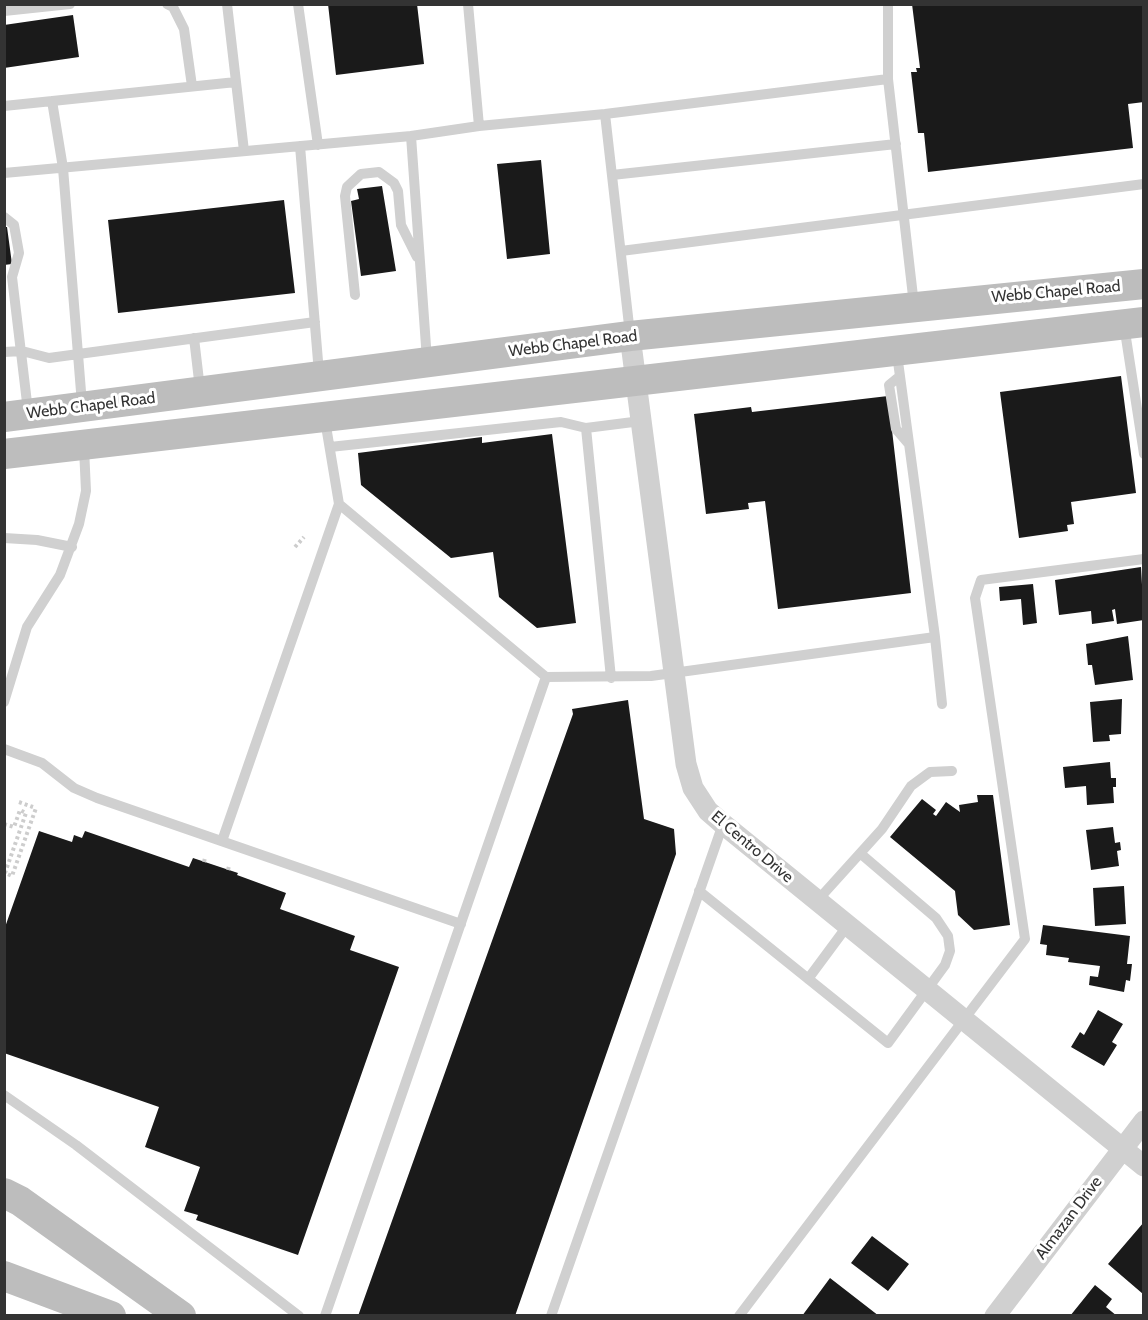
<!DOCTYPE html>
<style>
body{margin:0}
#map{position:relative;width:1148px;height:1320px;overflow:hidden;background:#fff;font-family:Cabin,sans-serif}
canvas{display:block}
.frame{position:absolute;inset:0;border:6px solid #333;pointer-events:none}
</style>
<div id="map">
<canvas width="1148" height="1320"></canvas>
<div class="frame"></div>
</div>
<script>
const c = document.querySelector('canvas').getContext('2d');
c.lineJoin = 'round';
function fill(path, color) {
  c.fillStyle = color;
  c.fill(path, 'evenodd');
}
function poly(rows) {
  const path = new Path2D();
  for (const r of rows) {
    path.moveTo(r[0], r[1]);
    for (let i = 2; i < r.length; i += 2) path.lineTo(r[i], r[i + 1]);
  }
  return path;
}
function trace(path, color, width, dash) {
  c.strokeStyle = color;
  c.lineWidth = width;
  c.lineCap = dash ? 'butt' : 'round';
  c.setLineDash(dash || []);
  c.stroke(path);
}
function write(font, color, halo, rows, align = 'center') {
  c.font = font + ' Cabin,sans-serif';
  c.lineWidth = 6;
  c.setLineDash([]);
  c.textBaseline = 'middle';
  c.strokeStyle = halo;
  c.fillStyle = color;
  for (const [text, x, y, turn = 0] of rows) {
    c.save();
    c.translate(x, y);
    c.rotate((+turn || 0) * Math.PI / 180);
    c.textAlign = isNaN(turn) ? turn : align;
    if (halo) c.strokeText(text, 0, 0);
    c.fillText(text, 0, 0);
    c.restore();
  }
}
fill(poly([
 [328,4,417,4,424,64,336,75],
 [912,4,1144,4,1144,102,1128,104,1133,148,928,172,924,133,918,133,911,72,917,72,916,68,920,68],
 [73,15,79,57,4,68,4,25],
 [541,160,550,254,507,259,497,164],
 [382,186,396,271,361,276,351,201,359,199,357,189],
 [284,200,295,293,118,313,108,220],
 [4,227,7,227,12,264,4,265],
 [1121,376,1136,493,1071,502,1074,524,1067,525,1068,531,1019,538,1000,392],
 [888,396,911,593,778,609,765,501,748,503,749,509,706,514,694,414,751,407,752,412],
 [552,434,576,623,537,628,499,597,493,552,451,558,361,485,358,453,482,437,482,443],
 [1141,567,1144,620,1117,624,1115,609,1112,610,1114,621,1092,624,1091,611,1059,615,1055,580],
 [1033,584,1037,623,1023,625,1021,599,1000,601,999,587],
 [1128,636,1133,680,1095,685,1092,665,1088,665,1086,644],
 [1122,699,1121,734,1109,735,1110,741,1093,742,1090,702],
 [628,700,644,819,674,829,676,854,515,1316,358,1316,573,714,572,709],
 [1110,762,1111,778,1116,778,1116,787,1113,787,1114,803,1087,805,1086,786,1065,788,1063,767],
 [977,795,993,795,1010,925,974,930,958,915,955,891,890,837,922,799,936,810,933,814,936,816,946,802,960,812,959,805,978,802],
 [1113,827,1115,843,1120,842,1121,850,1117,851,1119,866,1091,870,1086,830],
 [39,831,72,842,74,835,82,838,85,831,189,867,193,858,238,873,237,875,286,893,280,909,355,936,350,950,399,967,298,1255,196,1220,198,1215,184,1211,200,1167,145,1147,159,1107,4,1053,4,930],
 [1124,886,1126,924,1095,926,1093,888],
 [1043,925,1130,936,1127,964,1132,964,1130,981,1126,980,1124,992,1089,985,1090,976,1098,977,1100,966,1068,962,1069,958,1046,955,1047,945,1040,944],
 [1098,1010,1123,1024,1112,1042,1117,1045,1104,1066,1071,1047,1080,1032,1084,1035],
 [1144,1222,1144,1293,1143,1294,1108,1264],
 [872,1236,909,1264,888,1291,851,1263],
 [830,1278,879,1316,802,1316],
 [1095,1285,1112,1299,1106,1307,1117,1316,1070,1316]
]), '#1a1a1a');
trace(poly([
 [295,547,304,537],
 [19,802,33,807],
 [4,824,14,827,20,810,26,813,5,873,12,876,36,808],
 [204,862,205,858],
 [228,870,229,866]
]), '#cdcdcd', 4, [3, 3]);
trace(poly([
 [167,4,173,7,184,29,192,86],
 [227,4,244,151],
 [298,4,318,145],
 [468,4,479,126],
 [888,4,888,79],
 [4,11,70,4],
 [52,101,63,168,82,404],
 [4,106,236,82],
 [605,114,630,334],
 [300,146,319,373],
 [4,173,411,136],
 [612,175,896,144],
 [4,217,14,225,19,253,12,277,28,411],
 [621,251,1144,184],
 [355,295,345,196,347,187,361,174,379,172,394,183,398,191,401,225,417,257],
 [1124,325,1144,454],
 [194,338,200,389],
 [4,352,22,351,49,358,315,322],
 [897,354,935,637,942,704],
 [427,360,411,136,479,126,605,114,888,79,914,305],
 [900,376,889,385,896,429,908,443],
 [325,420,339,504,546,677,651,676,935,637],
 [330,447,561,422,586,428],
 [4,538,37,540,72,547],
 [611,678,586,428,641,421],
 [4,702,27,627,60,575,79,524,86,491,84,448],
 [4,749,42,763,74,788,97,798,461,924],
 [222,841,339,504],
 [699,891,888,1043,945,965,950,951,948,936,936,918,861,854],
 [817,901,882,829,911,786,930,772,952,771],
 [808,979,848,925],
 [4,1095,76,1145,299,1316],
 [325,1316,546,677],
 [551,1316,723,824],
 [739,1316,1025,939,975,598,981,580,1144,559]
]), '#d0d0d0', 10);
trace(poly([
 [630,336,686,764,693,788,708,811,723,824,1144,1166],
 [995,1316,1144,1121]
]), '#d0d0d0', 21);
trace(poly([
 [4,417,630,336,1144,284],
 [4,454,1144,322],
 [4,1193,20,1201,181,1316],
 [4,1276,111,1316]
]), '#bdbdbd', 30);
write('16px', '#333', '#fff', [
 ["Webb Chapel Road",1056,292,-5],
 ["Webb Chapel Road",573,344,-7],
 ["Webb Chapel Road",91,406,-7],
 ["El Centro Drive",752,847,40],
 ["Almazan Drive",1069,1218,-53]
]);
</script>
